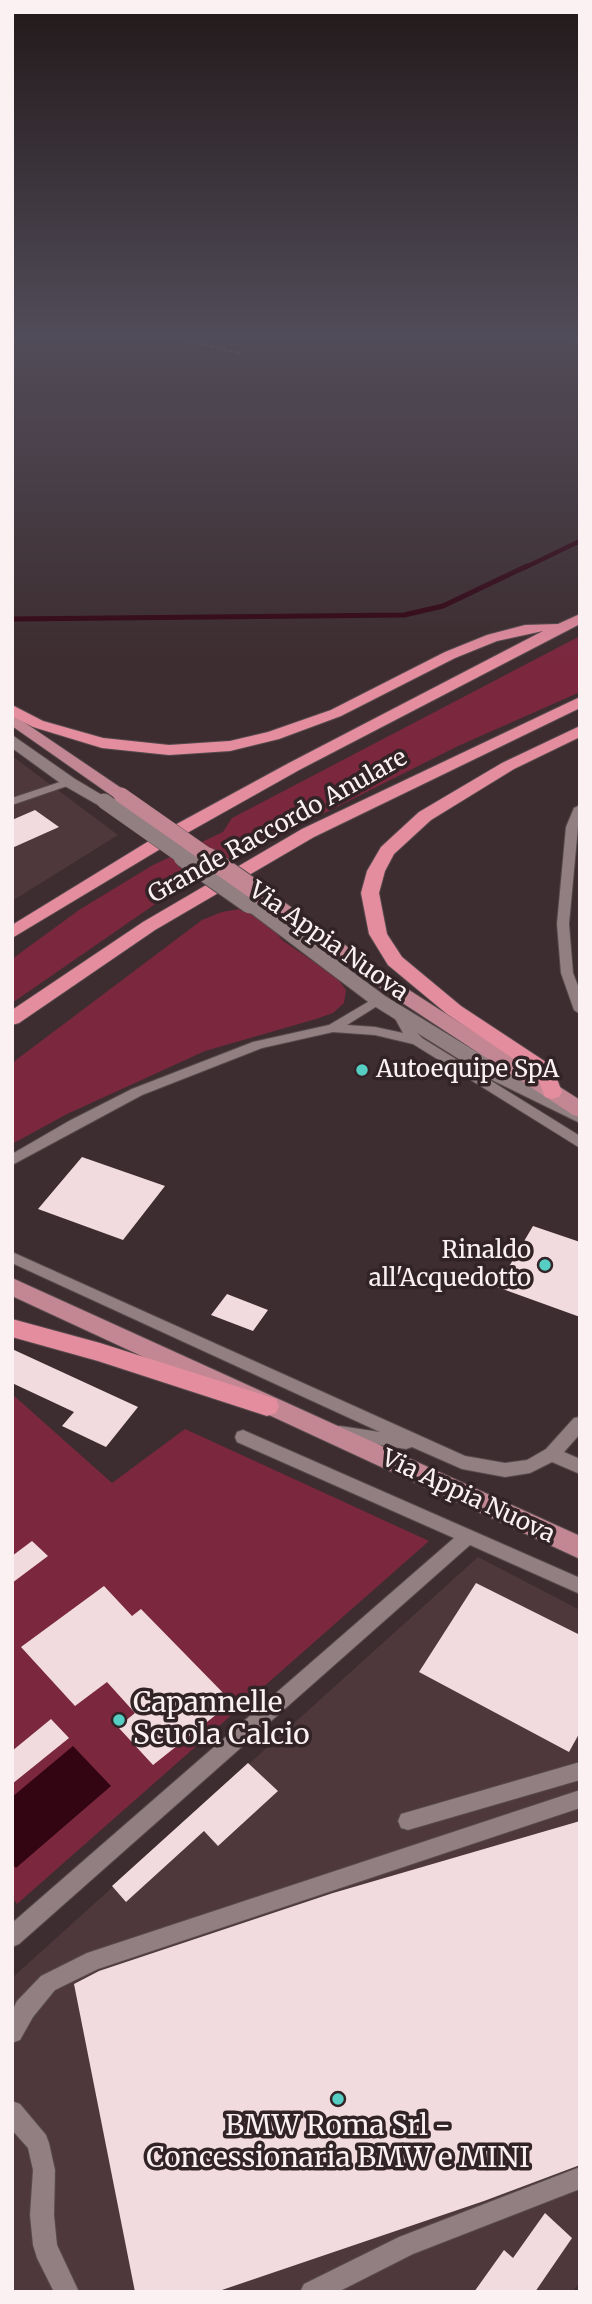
<!DOCTYPE html>
<style>
body{margin:0}
#map{position:relative;width:592px;height:2304px;overflow:hidden;background:#3d2d30;font-family:Merriweather,serif}
canvas{display:block}
.frame{position:absolute;inset:0;border:14px solid #fbf0f2;pointer-events:none}
</style>
<div id="map">
<canvas width="592" height="2304"></canvas>
<div class="frame"></div>
</div>
<script>
const c = document.querySelector('canvas').getContext('2d');
c.lineJoin = 'round';
function fill(path, color) {
  c.fillStyle = color;
  c.fill(path, 'evenodd');
}
function poly(rows) {
  const path = new Path2D();
  for (const r of rows) {
    path.moveTo(r[0], r[1]);
    for (let i = 2; i < r.length; i += 2) path.lineTo(r[i], r[i + 1]);
  }
  return path;
}
function trace(path, color, width, dash) {
  c.strokeStyle = color;
  c.lineWidth = width;
  c.lineCap = dash ? 'butt' : 'round';
  c.setLineDash(dash || []);
  c.stroke(path);
}
function write(font, color, halo, rows, align = 'center') {
  c.font = font + ' Merriweather,serif';
  c.lineWidth = 7;
  c.setLineDash([]);
  c.textBaseline = 'middle';
  c.strokeStyle = halo;
  c.fillStyle = color;
  for (const [text, x, y, turn = 0] of rows) {
    c.save();
    c.translate(x, y);
    c.rotate((+turn || 0) * Math.PI / 180);
    c.textAlign = isNaN(turn) ? turn : align;
    if (halo) c.strokeText(text, 0, 0);
    c.fillText(text, 0, 0);
    c.restore();
  }
}
fill(poly([
 [12,756,118,835,12,901],
 [478,1557,580,1610,580,2282,572,2292,12,2292,12,1978]
]), '#4e383c');
fill(poly([
 [580,636,580,692,458,746,263,844,183,879,164,898,12,1003,12,959,79,910,153,865,223,832,232,818],
 [240,909,268,922,282,940,337,978,346,990,344,1003,333,1013,316,1019,205,1051,67,1114,12,1144,12,1063,202,920,222,912],
 [12,1394,112,1483,185,1429,429,1541,17,1904,12,1898]
]), '#7b283f');
fill(poly([
 [73,1746,111,1786,16,1868,12,1864,12,1797]
]), '#330513');
trace(poly([
 [524,568,580,541]
]), '#330513', 4.5);
trace(poly([
 [12,619,404,615,443,606,527,566]
]), '#330513', 5);
fill(poly([
 [35,810,59,827,12,848,12,820],
 [82,1157,165,1186,123,1240,38,1209],
 [533,1226,580,1242,580,1317,497,1287],
 [227,1294,268,1310,253,1331,211,1315],
 [12,1349,138,1407,106,1447,62,1426,74,1412,12,1383],
 [32,1541,48,1556,12,1583,12,1556],
 [476,1583,580,1635,580,1732,569,1752,419,1672],
 [104,1586,132,1616,141,1609,232,1702,153,1765,118,1727,135,1713,107,1682,75,1706,21,1647],
 [51,1719,69,1738,12,1784,12,1751],
 [248,1763,278,1791,218,1846,204,1831,126,1902,112,1886],
 [580,1821,580,2165,484,2201,216,2292,135,2292,74,1984,99,1971,333,1893],
 [545,2213,572,2238,535,2292,474,2292,504,2250,513,2258]
]), '#f1dbde');
const lane = poly([
 [69,779,74,782,73,784,12,805,12,798,69,779],
 [580,805,569,924,573,973,580,991,580,1014,574,1010,561,973,557,924,566,827,574,808,580,805],
 [378,996,384,1000,382,1003,347,1025,375,1027,403,1033,391,1011,397,1007,402,1008,410,1025,422,1038,580,1136,580,1148,413,1044,375,1035,333,1032,262,1048,142,1095,12,1165,12,1154,69,1121,132,1089,253,1042,329,1025,378,996],
 [12,1252,465,1456,505,1463,527,1460,546,1449,574,1418,580,1417,580,1434,564,1452,580,1459,580,1474,552,1462,530,1473,505,1477,462,1469,412,1447,406,1449,334,1438,332,1433,334,1428,340,1426,380,1432,12,1263,12,1252],
 [243,1430,580,1578,580,1594,470,1545,19,1944,12,1947,12,1923,454,1538,237,1442,235,1437,237,1432,243,1430],
 [580,1762,580,1780,408,1830,401,1828,398,1821,401,1814,408,1812,580,1762],
 [580,1790,580,1808,98,1969,55,1990,33,2017,20,2040,12,2043,12,2011,17,2001,41,1976,87,1953,580,1790],
 [12,2101,20,2104,46,2135,49,2143,55,2170,54,2215,57,2245,79,2292,54,2292,37,2258,33,2245,30,2215,33,2170,28,2148,12,2130,12,2101],
 [580,2167,580,2189,413,2254,338,2292,300,2292,304,2284,399,2237,580,2167]
]);
const street = poly([
 [569,339,580,339,580,343,570,341,569,339],
 [12,735,75,779,112,801,104,806,98,805,63,785,12,748,12,735],
 [250,899,256,900,385,996,508,1071,580,1107,580,1123,494,1081,371,1004,244,908,241,904,244,900,250,899]
]);
const primary = poly([
 [12,714,127,792,129,795,127,798,115,798,12,726,12,714],
 [265,892,271,893,409,990,580,1100,580,1117,573,1115,395,998,259,901,256,897,259,893,265,892],
 [12,1278,580,1536,580,1559,12,1296,12,1278]
]);
const highway = poly([
 [580,614,580,624,301,769,187,833,12,938,12,925,175,825,289,763,543,631,497,641,455,658,341,716,279,739,230,751,169,755,102,748,33,727,12,716,12,705,43,721,103,738,169,745,230,741,268,732,331,710,445,652,487,635,525,625,558,624,580,614],
 [580,697,580,708,314,837,155,930,19,1023,12,1025,12,1010,143,922,302,829,580,697],
 [580,726,580,737,514,769,431,820,394,854,385,871,379,893,387,934,402,957,461,1006,552,1066,562,1092,559,1097,552,1099,545,1097,536,1074,447,1014,388,965,369,934,361,893,367,871,381,847,419,812,502,763,580,726],
 [12,1319,100,1343,267,1396,276,1399,279,1406,276,1413,267,1416,98,1361,12,1337,12,1319]
]);
trace(lane, '#574a4c', 2);
trace(street, '#574a4c', 2);
trace(primary, '#574a4c', 2);
trace(highway, '#574a4c', 2);
trace(poly([
 [178,339,240,353]
]), '#85777a', 2.5, [4.5, 2]);
fill(lane, '#917f82');
fill(street, '#917f82');
fill(primary, '#c28793');
fill(highway, '#e38d9f');
const streetBridgeFar1 = poly([
 [104,801,185,858]
]);
const streetBridge = poly([
 [183,857,250,904]
]);
const primaryBridgeFar1 = poly([
 [121,795,211,858]
]);
const primaryBridge = poly([
 [208,857,265,897]
]);
trace(streetBridgeFar1, '#574a4c', 16, []);
trace(streetBridge, '#574a4c', 21, []);
trace(primaryBridgeFar1, '#574a4c', 16, []);
trace(primaryBridge, '#574a4c', 21, []);
trace(streetBridgeFar1, '#917f82', 15);
trace(streetBridge, '#917f82', 19);
trace(primaryBridgeFar1, '#c28793', 15);
trace(primaryBridge, '#c28793', 19);
const sky = c.createLinearGradient(0, 0, 0, 661);
sky.addColorStop(0, '#22191a');
sky.addColorStop(0.51, '#514c59');
sky.addColorStop(1, '#514c5900');
c.fillStyle = sky;
c.fillRect(0, 0, 592, 661);
for (const [x, y, r, color] of [
 [362,1070,7,"#56cec3"],
 [545,1265,7,"#56cec3"],
 [119,1720,7,"#56cec3"],
 [338,2099,7,"#56cec3"]
]) {
  const dot = new Path2D();
  dot.arc(x, y, r, 0, 2 * Math.PI);
  c.fillStyle = color;
  c.fill(dot);
  trace(dot, '#322326', 2.5);
}
write('24px', '#fbf0f2', '#322326', [
 ["Grande Raccordo Anulare",278,827,-29],
 ["Via Appia Nuova",328,942,35],
 ["Via Appia Nuova",468,1497,25]
]);
write('24px', '#fbf0f2', '#322326', [
 ["Autoequipe SpA",376,1070],
 ["Rinaldo",531,1251,"right"],
 ["all'Acquedotto",531,1279,"right"]
], 'left');
write('28px', '#fbf0f2', '#322326', [
 ["Capannelle",133,1704],
 ["Scuola Calcio",133,1736],
 ["BMW Roma Srl -",338,2127,"center"],
 ["Concessionaria BMW e MINI",338,2159,"center"]
], 'left');
</script>
